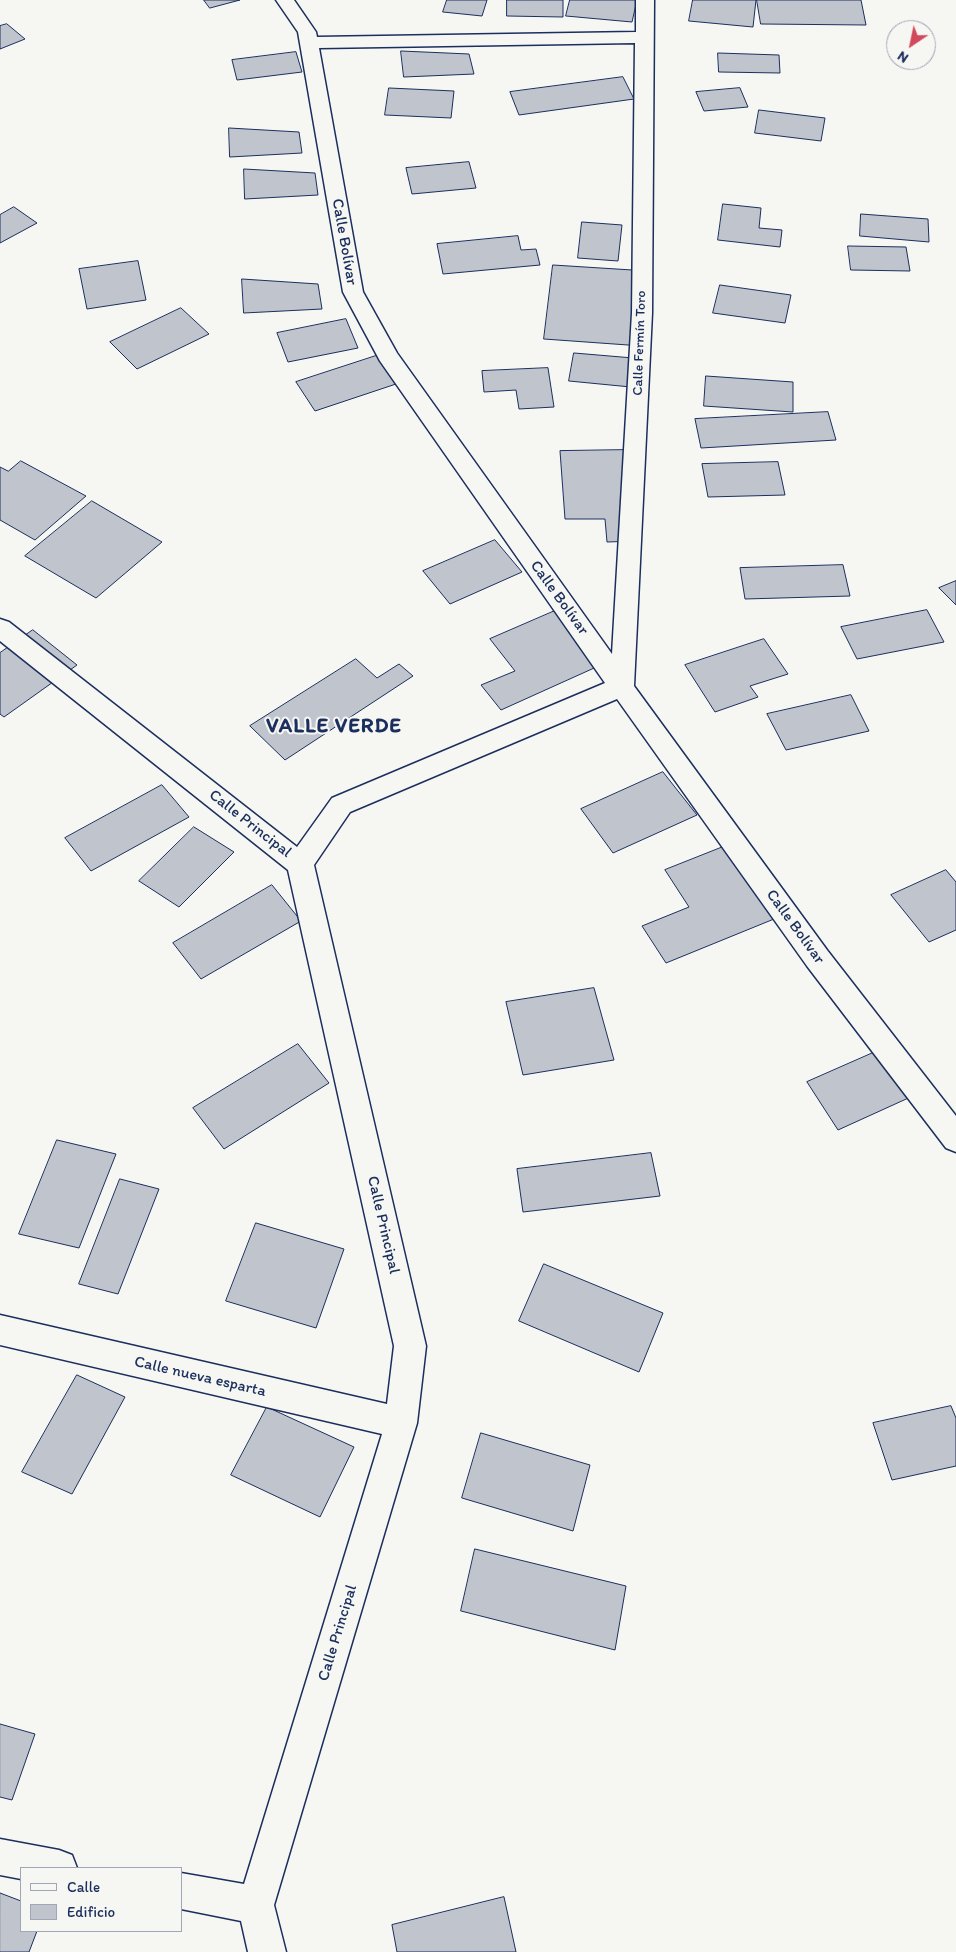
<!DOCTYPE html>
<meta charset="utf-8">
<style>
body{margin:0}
#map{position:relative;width:956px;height:1952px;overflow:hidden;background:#f6f6f2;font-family:Itim,sans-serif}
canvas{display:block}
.legend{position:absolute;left:20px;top:1867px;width:162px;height:65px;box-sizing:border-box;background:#f6f6f2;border:1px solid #9ea6b7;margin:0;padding:6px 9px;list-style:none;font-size:15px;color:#1b2f5e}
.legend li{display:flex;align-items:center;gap:10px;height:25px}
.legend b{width:25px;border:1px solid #9ea6b7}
.north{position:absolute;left:886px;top:20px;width:50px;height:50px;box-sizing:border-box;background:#f6f6f2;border:1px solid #9ea6b7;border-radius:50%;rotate:214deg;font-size:14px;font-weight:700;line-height:20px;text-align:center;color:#1b2f5e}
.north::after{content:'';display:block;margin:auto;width:18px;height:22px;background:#d1495b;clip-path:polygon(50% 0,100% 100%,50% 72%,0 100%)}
</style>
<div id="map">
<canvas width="956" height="1952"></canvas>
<ul class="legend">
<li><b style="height:6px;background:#f6f6f2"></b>Calle</li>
<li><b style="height:14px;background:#c0c4cd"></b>Edificio</li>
</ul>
<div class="north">N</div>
</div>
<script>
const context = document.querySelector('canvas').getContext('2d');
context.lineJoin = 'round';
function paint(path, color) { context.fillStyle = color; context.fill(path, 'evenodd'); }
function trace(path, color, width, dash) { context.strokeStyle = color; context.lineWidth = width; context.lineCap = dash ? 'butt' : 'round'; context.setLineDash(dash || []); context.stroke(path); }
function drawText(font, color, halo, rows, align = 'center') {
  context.font = font + ' Itim,sans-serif'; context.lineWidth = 4; context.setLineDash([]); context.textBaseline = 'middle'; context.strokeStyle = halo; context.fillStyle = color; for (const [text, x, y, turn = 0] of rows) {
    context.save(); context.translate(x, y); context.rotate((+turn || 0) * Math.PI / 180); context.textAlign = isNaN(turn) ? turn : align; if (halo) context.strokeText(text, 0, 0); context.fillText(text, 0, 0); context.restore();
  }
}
const building = new Path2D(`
 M204,0h36l-30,8z
 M447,0h40l-5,16 -39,-4z
 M507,0h56v17l-56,-1z
 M570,0h67l-5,22 -66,-6z
 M693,0h63l-3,27 -64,-6z
 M757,0h104l5,25 -105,-1z
 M7,24l18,15 -25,10v-23z
 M401,51l68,3 5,20 -70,3z
 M296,52l6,20 -65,8 -5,-20z
 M718,53l61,2 1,18 -61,-1z
 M623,77l11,22 -115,16 -9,-23z
 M389,88l65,3 -3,27 -66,-3z
 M740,88l8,19 -44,4 -8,-19z
 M759,110l66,8 -4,23 -66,-8z
 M229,128l70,4 3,21 -72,4z
 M469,162l7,26 -64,6 -6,-26z
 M244,169l71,4 3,22 -73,4z
 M723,204l38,4 -2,20 23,2 -2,17 -62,-7z
 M14,207l23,16 -37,20v-28z
 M861,214l67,5 1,23 -69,-6z
 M582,222l40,3 -4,36 -40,-3z
 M518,236l3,14 15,-1 4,16 -97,9 -6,-30z
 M848,246l58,1 4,24 -59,-1z
 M138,261l8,39 -59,9 -8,-40z
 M553,265l95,6 -6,75 -98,-7z
 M242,279l76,5 4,25 -78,4z
 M720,285l71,10 -6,28 -72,-10z
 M181,308l28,26 -72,35 -27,-27z
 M346,319l12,29 -70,14 -11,-29z
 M388,352l20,28 -93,31 -19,-29z
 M574,353l71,6 -4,29 -72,-7z
 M548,368l6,39 -35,2 -3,-19 -32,2 -2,-21z
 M706,376l87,6v30l-89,-6z
 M828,412l8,28 -135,8 -6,-29z
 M626,450l10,91 -29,1 -2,-23h-40l-5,-68z
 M21,461l65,35 -51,44 -35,-20v-53l8,4z
 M778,462l7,33 -77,2 -6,-33z
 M92,501l70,41 -66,56 -71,-42z
 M495,540l27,32 -72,32 -27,-33z
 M843,565l7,31 -105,3 -5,-31z
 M956,581v24l-17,-17z
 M557,610l46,54 -102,46 -20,-25 34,-14 -25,-32z
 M927,610l17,32 -87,17 -16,-32z
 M33,630l44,35 -73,52 -4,-3v-61z
 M764,639l24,35 -38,12 8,11 -43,15 -30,-47z
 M356,659l21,19 22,-14 14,12 -128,84 -35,-34z
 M851,695l18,36 -83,19 -19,-36z
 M663,772l34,43 -84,38 -32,-44z
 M162,785l27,32 -98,54 -26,-33z
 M194,827l40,25 -55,55 -40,-26z
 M723,847l51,72 -108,44 -24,-37 47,-19 -24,-37z
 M946,870l10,12v48l-27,12 -38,-47z
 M272,885l29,36 -100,58 -28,-36z
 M594,988l20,72 -91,15 -17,-73z
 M298,1044l31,39 -105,66 -31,-41z
 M882,1049l33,46 -77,35 -31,-48z
 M57,1140l59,14 -37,94 -60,-14z
 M651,1153l9,43 -137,16 -6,-43z
 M120,1179l39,10 -41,105 -39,-10z
 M256,1223l88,26 -28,79 -90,-27z
 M544,1264l119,49 -24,59 -120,-51z
 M77,1375l48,22 -53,97 -50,-22z
 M951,1406l5,12v48l-64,14 -19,-57z
 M267,1407l87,40 -34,70 -89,-42z
 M481,1433l109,32 -17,66 -111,-33z
 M475,1549l151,37 -11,64 -154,-39z
 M0,1724l35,10 -23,66 -12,-3z
 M0,1893l21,8v30h16l-8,21h-29z
 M504,1897l12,55h-119l-5,-27z`);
const minor = new Path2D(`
 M276,0h18l22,32 1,5 319,-5v-32h18l-2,313 -18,373 193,264 129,166v36l-10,-4 -139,-182 -190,-267 -267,113 -36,53 112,481 -9,77 -143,482 12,47h-38l-7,-31 -60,-12v-36l63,11 138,-450 -382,-89v-30l387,89 7,-58 -106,-476 -288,-229v-22l9,3 288,225 35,-49 273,-115 -225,-322 -37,-69 -45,-260zM635,43l-3,270 -20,341 -215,-301 -34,-61 -44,-244z
 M0,1839l59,11 13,5 5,13h-56v11l-21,-4z`);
const farStreetnames = [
 ["Calle Fermín Toro",640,343,-88]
];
const streetNames = [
 ["Calle Bolívar",344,242,80],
 ["Calle Bolívar",559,598,54],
 ["Calle Principal",250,824,38],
 ["Calle Bolívar",795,927,54],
 ["Calle Principal",383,1225,77],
 ["Calle nueva esparta",200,1377,13],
 ["Calle Principal",338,1633,-73]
];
const districtNames = [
 ["VALLE VERDE",334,727]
];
paint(building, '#c0c4cd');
trace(building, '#1b2f5e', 1);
trace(minor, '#1b2f5e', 3);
paint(minor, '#f6f6f2');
drawText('14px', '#1b2f5e', '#f6f6f2', farStreetnames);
drawText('16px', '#1b2f5e', '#f6f6f2', streetNames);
context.letterSpacing = '1px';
drawText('bold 21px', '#1b2f5e', '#f6f6f2', districtNames);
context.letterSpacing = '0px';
</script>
